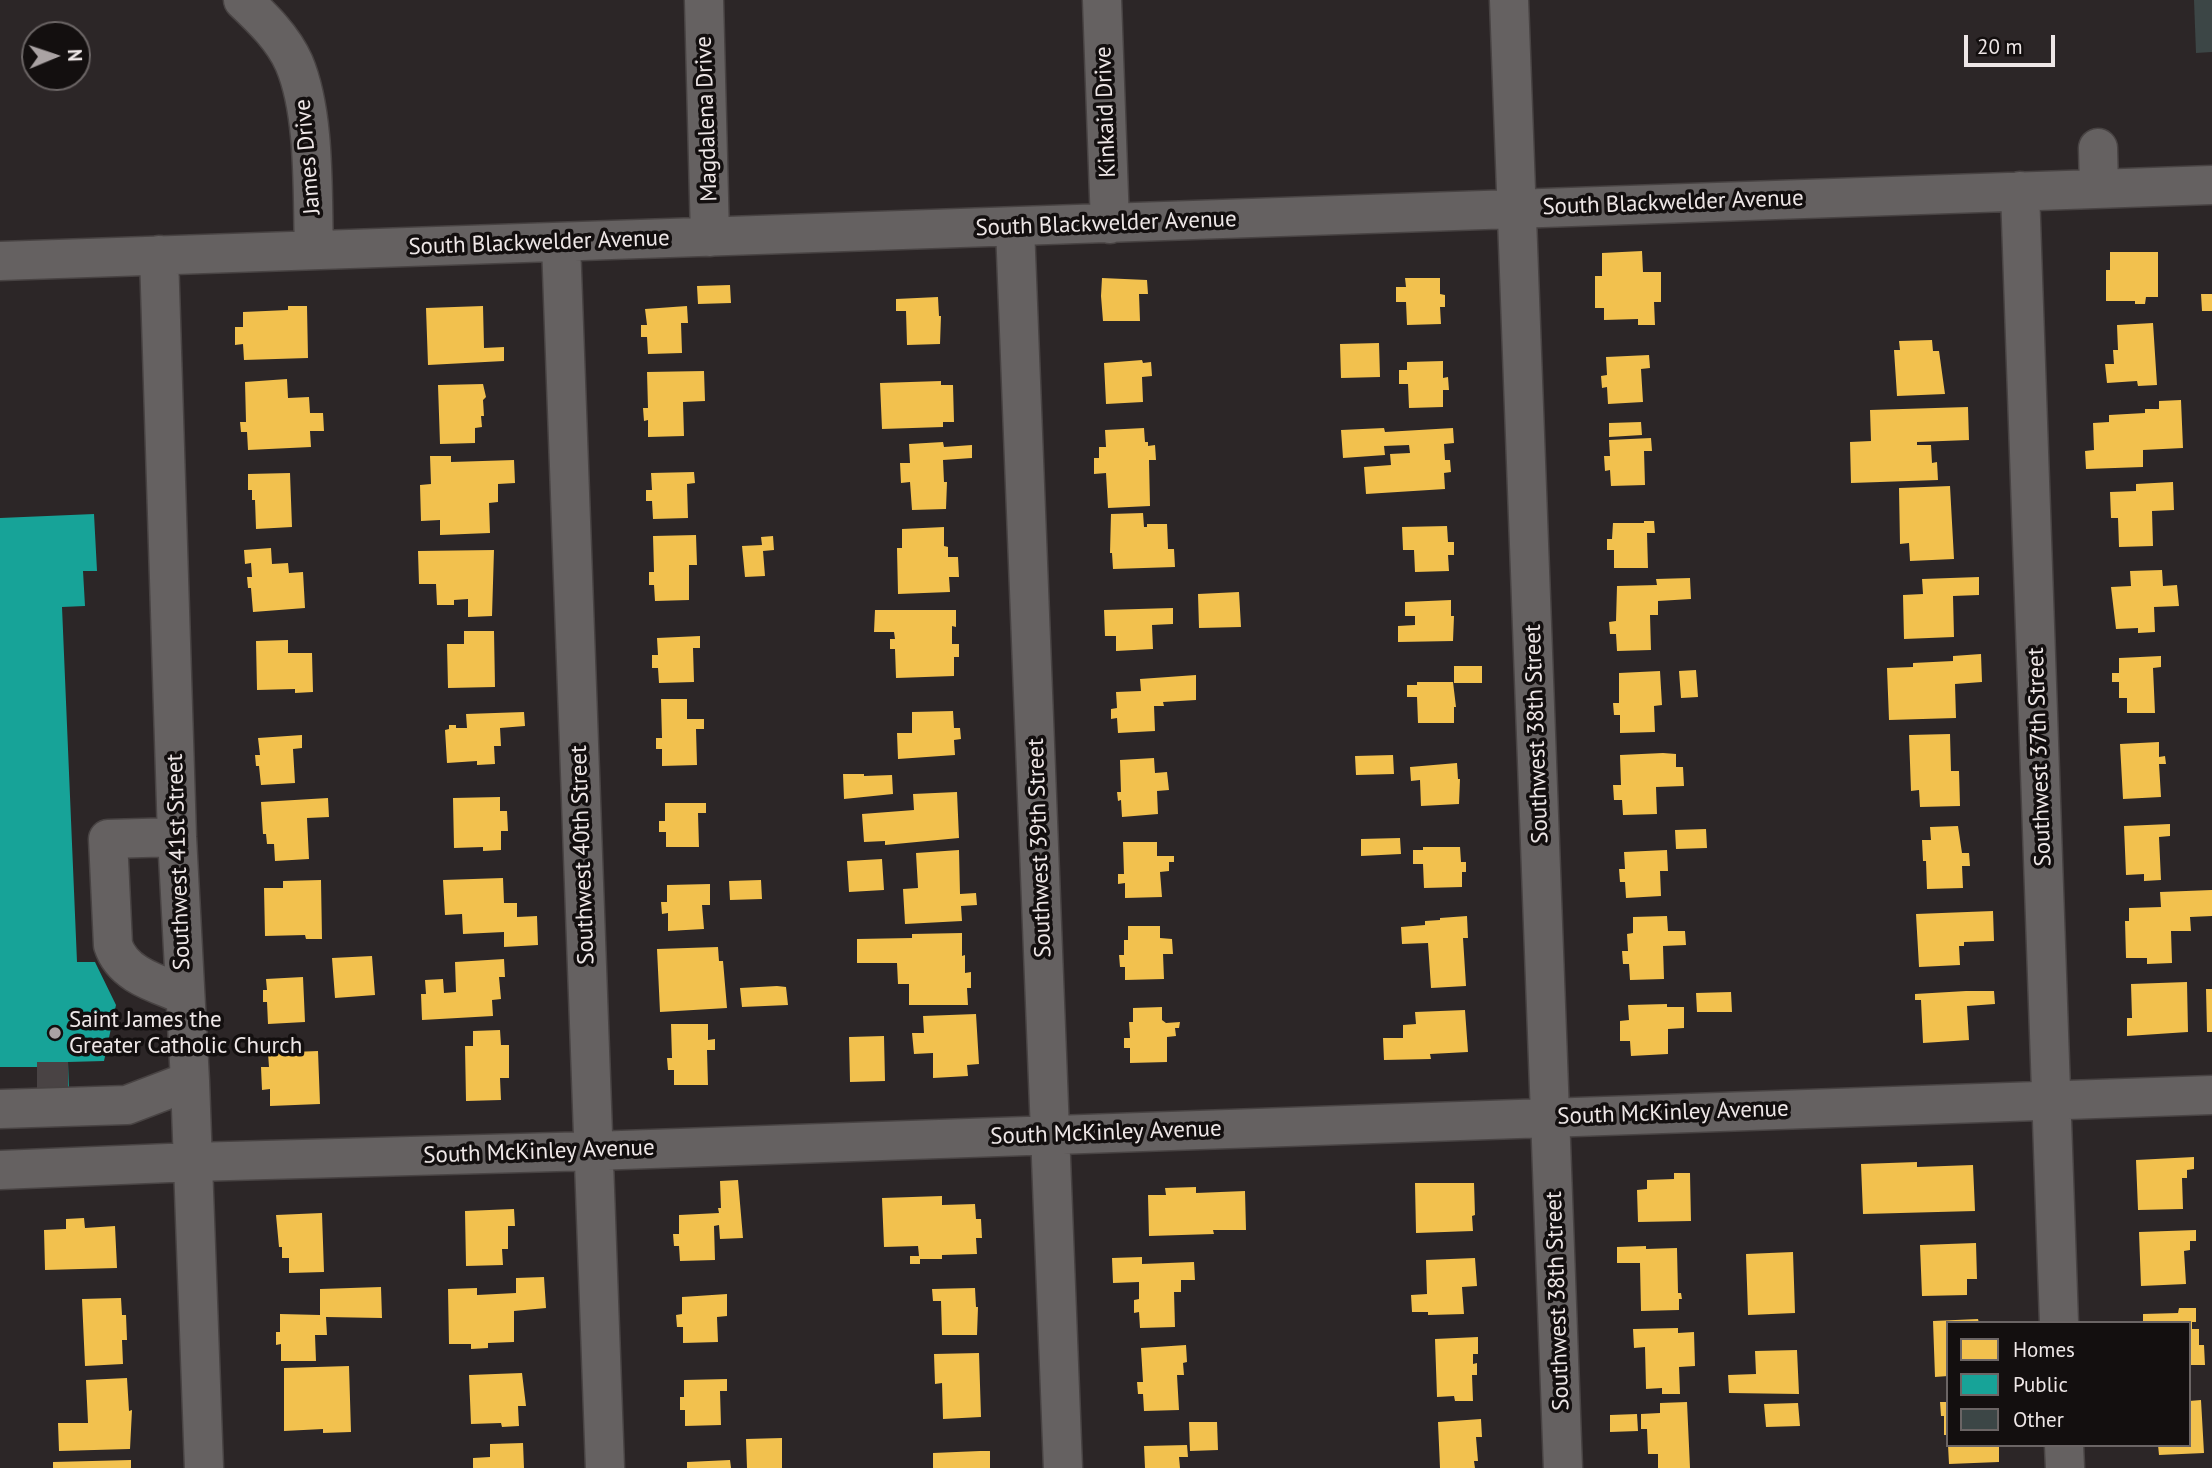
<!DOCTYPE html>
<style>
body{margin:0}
#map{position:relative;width:2212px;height:1468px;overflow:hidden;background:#2c2627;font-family:"PT Sans",sans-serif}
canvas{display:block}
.legend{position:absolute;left:1946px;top:1321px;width:245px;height:126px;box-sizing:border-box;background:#130f0f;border:2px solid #6b6565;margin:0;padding:9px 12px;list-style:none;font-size:21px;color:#eee7e7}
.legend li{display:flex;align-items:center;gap:14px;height:35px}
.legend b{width:35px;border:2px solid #6b6565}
.north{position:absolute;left:21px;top:21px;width:70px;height:70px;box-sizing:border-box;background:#130f0f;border:2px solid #6b6565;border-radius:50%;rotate:88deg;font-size:19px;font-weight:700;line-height:28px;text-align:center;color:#eee7e7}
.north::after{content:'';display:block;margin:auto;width:24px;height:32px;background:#aaa3a4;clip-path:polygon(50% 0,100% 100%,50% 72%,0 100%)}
.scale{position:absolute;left:1964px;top:35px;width:91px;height:32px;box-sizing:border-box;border:4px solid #eee7e7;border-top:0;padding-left:9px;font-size:21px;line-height:24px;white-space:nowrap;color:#eee7e7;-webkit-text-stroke:5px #130f0f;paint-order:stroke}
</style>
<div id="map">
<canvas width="2212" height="1468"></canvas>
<ul class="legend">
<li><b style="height:19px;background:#f2c14e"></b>Homes</li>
<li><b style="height:19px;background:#17a398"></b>Public</li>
<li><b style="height:19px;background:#3c4646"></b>Other</li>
</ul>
<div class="north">N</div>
<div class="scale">20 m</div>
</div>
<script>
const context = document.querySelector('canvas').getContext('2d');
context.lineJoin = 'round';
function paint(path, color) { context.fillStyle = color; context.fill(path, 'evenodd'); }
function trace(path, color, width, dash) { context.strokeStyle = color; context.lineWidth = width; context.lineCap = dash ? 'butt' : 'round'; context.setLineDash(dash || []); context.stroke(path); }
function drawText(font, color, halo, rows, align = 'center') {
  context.font = font + ' "PT Sans",sans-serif'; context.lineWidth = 7; context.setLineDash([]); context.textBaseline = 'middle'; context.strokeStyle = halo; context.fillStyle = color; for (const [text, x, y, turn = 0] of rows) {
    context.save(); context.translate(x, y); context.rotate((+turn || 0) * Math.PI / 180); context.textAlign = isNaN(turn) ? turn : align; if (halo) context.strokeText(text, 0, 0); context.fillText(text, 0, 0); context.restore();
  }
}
const homes = new Path2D(`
 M1642,251l1,21h18v30h-7l1,23h-17v-6l-34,1v-12h-9v-32h7v-23z
 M2110,252h48v45h-12l-1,7h-10v-3h-29v-31h4z
 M1102,278l45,2 1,14h-9l1,27h-37l-2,-25z
 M1405,278h35v16l5,1v12h-5l1,17 -34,1 -1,-23h-10v-15h10z
 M730,285l1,18 -33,1 -1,-18z
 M2201,294h11v17h-10z
 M938,297l1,19h2l-1,28 -33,1 -1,-34h-10v-12z
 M288,306h19l1,52 -64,2 -1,-16 -8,1v-18h8v-15l45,-2z
 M483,306l1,42 20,-1v14l-76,4 -2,-57z
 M687,306l1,17h-7l1,30 -34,1 -1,-17h-6v-12h6l-2,-16z
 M2153,323l4,62 -19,1 -1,-5 -30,2 -2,-19h9l-1,-14h5l-1,-25z
 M1932,340l1,11h6l6,43 -48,2 -3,-46h6l-1,-9z
 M1379,343l1,34 -39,1 -1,-34z
 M1649,355l1,13 -9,1 2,33 -35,2 -1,-17 -5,1 -1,-12 6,-1 -1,-18z
 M1142,360l1,3 8,-1 1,14 -10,1 1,25 -37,2 -2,-41z
 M1443,361v17l5,-1 1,13h-6v17l-34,1 -1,-24h-9v-14h8v-8z
 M704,371l1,30 -22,1 1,34 -36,1v-17l-4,1 -1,-13h5l-1,-36z
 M287,379l1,19 21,-1 1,16h13l1,18h-14l1,16 -63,3 -1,-18h-6l-1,-10h6l-1,-40z
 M941,381v4h12l1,37h-11v5l-61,2 -2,-46z
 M483,384l3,13 -3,3 1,16h-3l1,11 -7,1v15l-35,1 -2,-59z
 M2181,400l2,48 -40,2v17l-57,2 -1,-18 9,-1 -1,-27 16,-1v-7l36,-2v-4h14v-8z
 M1968,407l1,33 -52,2v3h14l1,18 5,-1 1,18 -87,3 -1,-41 21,-1 -1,-31z
 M1641,422l1,13 -33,2v-14z
 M1144,428l1,14h3v4l7,-1 1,15h-7l1,46 -42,2 -2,-35 -12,1v-16h5v-11h7l-1,-17z
 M1384,428l1,4 68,-4 1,15 -10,1 1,16h5l1,12 -7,1 1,16 -79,5 -2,-27 27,-2 -1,-11 20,-1 -1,-8 -25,1 1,9 -42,3 -2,-28z
 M1651,438l1,13h-8l1,34 -34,1 -1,-16 -5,1 -1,-15h6l-1,-16z
 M943,442l1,5 28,-2v13l-29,2 1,22h3l-1,27 -34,1 -2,-28 -9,1 -1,-20h10l-1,-19z
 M430,456h21v6l63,-2 1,23 -17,1v18l-9,1 1,30 -50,2v-15l-19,1 -1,-36 11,-1z
 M694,472l1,11 -8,1 1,34 -35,1 -1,-18h-6v-11h6l-1,-17z
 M290,473l2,54 -36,2 -1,-29h-3v-10h-4v-16z
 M2173,482l1,28 -22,1 1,35 -34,1 -1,-29h-7l-1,-26 26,-1v-7z
 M1950,486l4,73 -44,2 -1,-18 -9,1 -1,-56z
 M1143,513l1,14h3v-3h20l1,25h6l1,18 -62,2 -1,-16h-2l1,-39z
 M1644,521h10l1,12h-8l1,35h-34v-18h-7v-11h5l1,-16h31z
 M1447,526l1,16h6v13h-6l1,16 -34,1 -1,-22h-11l-1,-23z
 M944,527v19l4,1v10h10l1,20h-10l1,15 -52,2 -1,-46h5v-19z
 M696,535l1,30h-8v35l-34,1 -1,-16h-5v-13h5l-1,-36z
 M773,536l1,14 -11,1 2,25 -20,1 -3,-31 20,-1 -1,-8z
 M271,548l1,16 16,-1 1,10 14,-1 2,36 -52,4 -2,-24h-3l-1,-11h5l-1,-14 -6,1 -1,-14z
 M494,550l-2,66 -24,1v-18l-14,1v5h-17l-1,-21h-17l-1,-33z
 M2162,570l1,16 14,-1 2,21 -25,1 1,25 -17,1v-5l-22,1 -5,-42 20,-1 -1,-15z
 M1979,577v18l-26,1 1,41 -50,2 -1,-44 20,-1 -1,-15z
 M1690,578l1,21 -33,2v14h-8l1,35 -34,1 -1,-17h-6l-1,-12 7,-1 1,-35 40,-1 -1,-6z
 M1239,592l2,35 -42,1 -1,-34z
 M1451,600v16h3l-1,25 -55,1v-16l17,-1v-9h-10v-14z
 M1173,608v16l-21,1 1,24 -37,2v-15h-11l-1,-26z
 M875,610h81v17l-4,-1v18h7v13h-5v19l-58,2 -1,-29h-5v-10h5l-1,-7h-20z
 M464,631h30l1,56 -47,1 -1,-44h17z
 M700,636v12h-7l1,34 -35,1 -1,-15h-6v-13h6l-1,-17z
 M288,640v13h24l1,39 -18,1v-4l-38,1 -1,-49z
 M1981,654l1,28 -27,2 1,34 -67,2 -2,-52 26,-1v-4l40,-2v-5z
 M2161,656v11l-8,1 2,45h-28v-15h-8v-16h-7v-9h7v-15z
 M1454,666h28v17h-28z
 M1696,670l2,27 -17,1 -2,-27z
 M1660,671l2,34 -8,1 1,26 -35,1v-18h-6l-1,-12h6v-30z
 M1196,675v25l-33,2 1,4h-10l1,25 -37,2 -1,-15 -6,1v-10l6,-1 -1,-16 25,-1 -1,-12z
 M1417,682h36l3,25h-2v16h-36l-1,-26h-10v-12h10z
 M661,699h26v20h17v10h-8l1,36 -35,1v-17h-6v-11h6z
 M953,711l1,17h6l1,11 -7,1 1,15 -57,4 -1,-26h15v-21z
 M524,712l1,14 -25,2 1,18h-7l1,18 -18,1v-4l-30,2 -2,-33 4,-1v-4h7v3h11l-1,-14z
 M1950,734l1,37h8l1,35 -40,1 -1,-17 -8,1 -2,-56z
 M302,735v13l-9,1 2,34 -34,2 -2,-19h-3l-1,-11h5l-2,-17z
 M2159,742v15l6,-1 1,8h-7l2,33 -38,2 -3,-55z
 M1663,753l13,1v13h7l1,19 -28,1 1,27 -34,1 -1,-15h-8l-1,-15h8l-1,-30z
 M1393,755l1,19 -38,1 -1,-19z
 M1154,758l1,15 12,-1 2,18 -12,1 1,23 -36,3 -1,-17 -3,1 -1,-9h4l-1,-32z
 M1457,763l1,16h2l-1,25 -38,2 -1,-26 -9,1 -1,-14z
 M843,774h21v2l28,-1 1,19 -49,5z
 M957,792l2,46 -74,7v-4l-21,1 -2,-28 52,-4 -1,-16z
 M500,797v14h7l1,20h-7v19l-18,1v-4l-29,1 -1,-50z
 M328,798l1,19 -22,1 2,41 -34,2 -1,-17h-7l-1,-10h-3l-2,-32z
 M665,803h41v10h-8l1,34h-33v-15h-7v-11h6z
 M2170,824v12l-11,1 2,43 -17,1v-7l-18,1 -2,-49z
 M1958,826l4,27h7l1,13h-8l1,22 -36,1 -1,-28h-3l-1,-21h9l-1,-13z
 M1706,829l1,19 -31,1 -1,-19z
 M1400,838l1,16 -40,2v-17z
 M1123,842h34v14h17v6h-5v9l-9,1 2,25 -37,1v-15l-7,1v-10h6z
 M1423,847h37l1,15h5v10h-4v15l-38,1 -1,-24h-10v-14h10z
 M959,850l1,44 16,-1 1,12 -16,1 1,15 -57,3 -2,-35 15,-1 -2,-35z
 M1667,850l1,21h-8l1,25 -35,2 -1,-16h-5l-1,-13h6l-1,-17z
 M882,859l2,31 -35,2 -2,-31z
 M503,878l1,25h13v14l20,-1 1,29 -34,2v-15l-41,2 -1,-20 -17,1 -2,-35z
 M321,880l1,59h-16l-1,-4 -40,1 -1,-48h19v-7z
 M761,880l1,19 -32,1 -1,-19z
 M710,884v21h-8l2,24 -36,2v-18l-6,1 -1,-12h6v-17z
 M2212,890v26l-22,1 1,14h-20l1,32 -25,1v-6h-21l-1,-37h4v-13l32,-1 -1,-15z
 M1993,911l1,30 -30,1v4h-5l1,19 -41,2 -3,-53z
 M1467,916l1,22h-5l3,48 -35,2 -3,-45 -26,1 -1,-17 24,-2v-4l15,-1v-2z
 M1667,916l1,15h17l1,14 -23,1 1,33 -34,1 -1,-16h-6l-1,-13h6l-1,-17 6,-1v-16z
 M1128,926h32v12l12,1 1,15h-10l1,25 -39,1v-13h-5l-1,-12h5v-15h4z
 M962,933v23l3,-1v18l6,-1v16h-4l1,17h-59v-21h-11l-1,-21h-40v-24l55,-1v-4z
 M718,947l1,14h4l4,47 -67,4 -3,-63z
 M372,956l3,39 -40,3 -3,-40z
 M504,959l1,18h-6l2,22 -9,1 1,16 -71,4 -1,-26h5l-1,-14 18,-1 1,14 12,-1 -1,-30z
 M303,977l2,45 -37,2 -1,-22h-4v-12h4l-1,-11z
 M2187,982l1,50 -61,4v-18h5l-1,-34z
 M777,986l9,1 2,18 -46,2 -2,-19z
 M2206,989h6v43h-5z
 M1966,991h28l1,13 -28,2 2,34 -46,3 -2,-43h-6v-6z
 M1731,992l1,20h-35l-1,-19z
 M1667,1004v3h17v21l-16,1v25l-37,2 -1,-15h-10v-20l9,-1 -1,-15z
 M1162,1007v13l4,3 14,-1 -1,6h-4l1,8 -9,1v25l-37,1v-15h-6v-10h6l-1,-16h4v-14z
 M1465,1010l3,42 -38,2 1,5 -47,1 -1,-22h20v-13l13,-1 -1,-12z
 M976,1014l3,50 -12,1 1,11 -35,2v-25l-19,1 -2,-21h12l-1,-17z
 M671,1024h37v16l7,-1v11h-8l1,35h-34v-15h-6l-1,-12h5z
 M500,1030l1,15h8v33h-9l1,22 -35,1 -1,-55h8v-15z
 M884,1036l1,45 -35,1 -1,-45z
 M318,1051l2,53 -50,2v-17l-8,1 -1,-23h8l-1,-14z
 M2194,1157v12l-7,1v8h-5l1,31 -45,1 -2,-50z
 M1917,1162v5l56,-2 2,46 -112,3 -2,-50z
 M1674,1173h16l1,48 -53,1 -1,-32 10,-1v-9l27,-1z
 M738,1180l5,58 -23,1 -1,-14 -5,1 1,34 -35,1 -1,-15h-5l-1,-12h6v-19l40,-2 -1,-5h3l-1,-27z
 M1415,1183h59l1,32 -3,1 1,15 -57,2z
 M1196,1187v6l49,-2 1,39h-33l1,4 -65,2 -1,-41h18l-1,-7z
 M942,1196v9l33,-1 1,15h5l1,19h-6l1,16 -35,1v4h-22v5h-10v-8h9l-1,-10 -34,1 -2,-49z
 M514,1209l1,17h-7v23h-6l1,16 -37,1 -1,-55z
 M322,1213l2,59 -35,1v-15h-7v-11h-3l-3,-32z
 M84,1218l1,10 30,-2 2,42 -72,2 -1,-40 22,-1v-10z
 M2196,1230v11h-6v9l-6,1 2,33 -45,2 -2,-54z
 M1976,1243l1,36h-10v16l-45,1 -2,-51z
 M1646,1246v3l31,-1 1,45h3l1,6h-3v11l-38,1 -1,-48h-23v-16z
 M1793,1252l2,61 -47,2 -2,-61z
 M1142,1257v7l52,-2 1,18h-14v12h-7l1,35 -35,1 -1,-16 -5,1v-13l5,-1v-17l-26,1 -1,-25z
 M1475,1258l2,28 -15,1 2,27 -36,1v-3h-16l-1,-17 16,-1 -1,-34z
 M544,1277l2,31 -32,3v31l-26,1v5l-17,1v-5h-22l-1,-55 29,-1v7l39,-2v-15z
 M381,1287l1,31 -56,-1 1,18h-12l1,26h-35v-17l-5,1v-13h4v-18l40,1v-26z
 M975,1288l1,19h2l-1,28h-35l-1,-34h-8l-1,-12z
 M727,1294v22l-10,1 1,25 -35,1v-16h-6l-1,-12 6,-1v-17z
 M121,1298l1,17h4l1,25h-5l1,24 -38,2 -3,-67z
 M2179,1308h17v14h-4v7h7v16h5l1,20h-16v-42h-46v-9l35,-1z
 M1978,1319l1,4h-31v53l-13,1 -2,-56z
 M1678,1328v5l16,-1 1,34 -16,1 1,27h-18v-6l-16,1 -1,-42 -11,1 -1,-19z
 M1478,1337v17h-5v10l4,-1v12h-5l1,26h-18l-1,-5 -17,1 -2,-58z
 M1186,1345l1,17 -4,1 1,12h-7l2,35 -35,1 -1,-17h-5l-1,-12h6l-2,-34z
 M1797,1350l2,44 -70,-1 -1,-18 28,-1 -1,-23z
 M979,1353l2,64 -38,2 -1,-36 -7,1 -1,-30z
 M349,1366l2,66 -28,1v-4l-39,2v-63z
 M522,1373l4,33h-8l1,20 -17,1 -1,-4 -30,1 -2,-49z
 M127,1378l2,33 3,-1 -2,39 -71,2 -1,-28h30l-2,-43z
 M727,1379v12h-7l1,34 -36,1v-16h-5v-13h4v-17z
 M2201,1400l3,53 -45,2 -1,-10h31v-44z
 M1687,1402l3,66h-32v-14h-10l-1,-25h-6v-15l19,-1v-10z
 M1940,1402h8v33h-4v-19h-3z
 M1798,1403l2,23 -34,1 -2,-23z
 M1637,1414l1,17 -28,1v-17z
 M1481,1419l1,18h-6l2,24h-4l1,7h-35l-2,-46z
 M1189,1422h28l1,28 -28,1z
 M782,1438v30h-35l-1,-29z
 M523,1443l1,25h-51v-10l17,-1v-13z
 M1187,1445l1,12h-9l1,11h-35l-1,-22z
 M1948,1445h51v17l-50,2z
 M980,1451h10v17h-57v-15z
 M131,1460v8h-78v-6z
 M730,1460l1,8h-44v-6z`);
const public = new Path2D(`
 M94,514l3,57h-14l2,35 -23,1 15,355h18l21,43 -12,56 -36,1 1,30 -32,1v-26h-37v-549z`);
const building = new Path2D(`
 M2194,0h18v52l-16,1z`);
const minorTunnel = new Path2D(`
 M37,1081h31`);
const minor = new Path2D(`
 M243,0c19,18 40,38 51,63 22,52 18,131 20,187
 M704,0l6,237
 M1102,0l8,224
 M1509,0l54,1468
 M2098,148l1,40
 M2020,191l39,1132
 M1015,227l48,1241
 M561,243l44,1225
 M159,255l18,582 13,244 14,387
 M0,261l2212,-76
 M177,837l-69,2 5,106c10,31 46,39 72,50
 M0,1109l127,-4 63,-24
 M0,1170l193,-8 400,-11 1619,-56
 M2064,1445l1,23`);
const markers = [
 [55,1033,7,"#aaa3a4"]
];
const streetNames = [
 ["Kinkaid Drive",1106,112,-92],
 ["Magdalena Drive",707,119,-92],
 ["James Drive",308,157,-95],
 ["South Blackwelder Avenue",1673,203,-2],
 ["South Blackwelder Avenue",1106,224,-2],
 ["South Blackwelder Avenue",539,243,-2],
 ["Southwest 38th Street",1537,734,-92],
 ["Southwest 37th Street",2040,757,-92],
 ["Southwest 39th Street",1040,848,-92],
 ["Southwest 40th Street",583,855,-92],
 ["Southwest 41st Street",179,862,-92],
 ["South McKinley Avenue",1673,1113,-2],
 ["South McKinley Avenue",1106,1133,-2],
 ["South McKinley Avenue",539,1152,-2],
 ["Southwest 38th Street",1558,1301,-92]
];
const poiNames = [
 ["Saint James the",69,1020],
 ["Greater Catholic Church",69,1046]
];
paint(homes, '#f2c14e');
paint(public, '#17a398');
paint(building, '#3c4646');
trace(minorTunnel, '#494344', 38, [38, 19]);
trace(minor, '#484343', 41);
trace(minor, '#656161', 38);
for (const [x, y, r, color] of markers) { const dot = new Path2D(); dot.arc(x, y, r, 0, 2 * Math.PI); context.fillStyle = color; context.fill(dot); trace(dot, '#130f0f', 2.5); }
drawText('23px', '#eee7e7', '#130f0f', streetNames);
drawText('23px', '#eee7e7', '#130f0f', poiNames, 'left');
</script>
